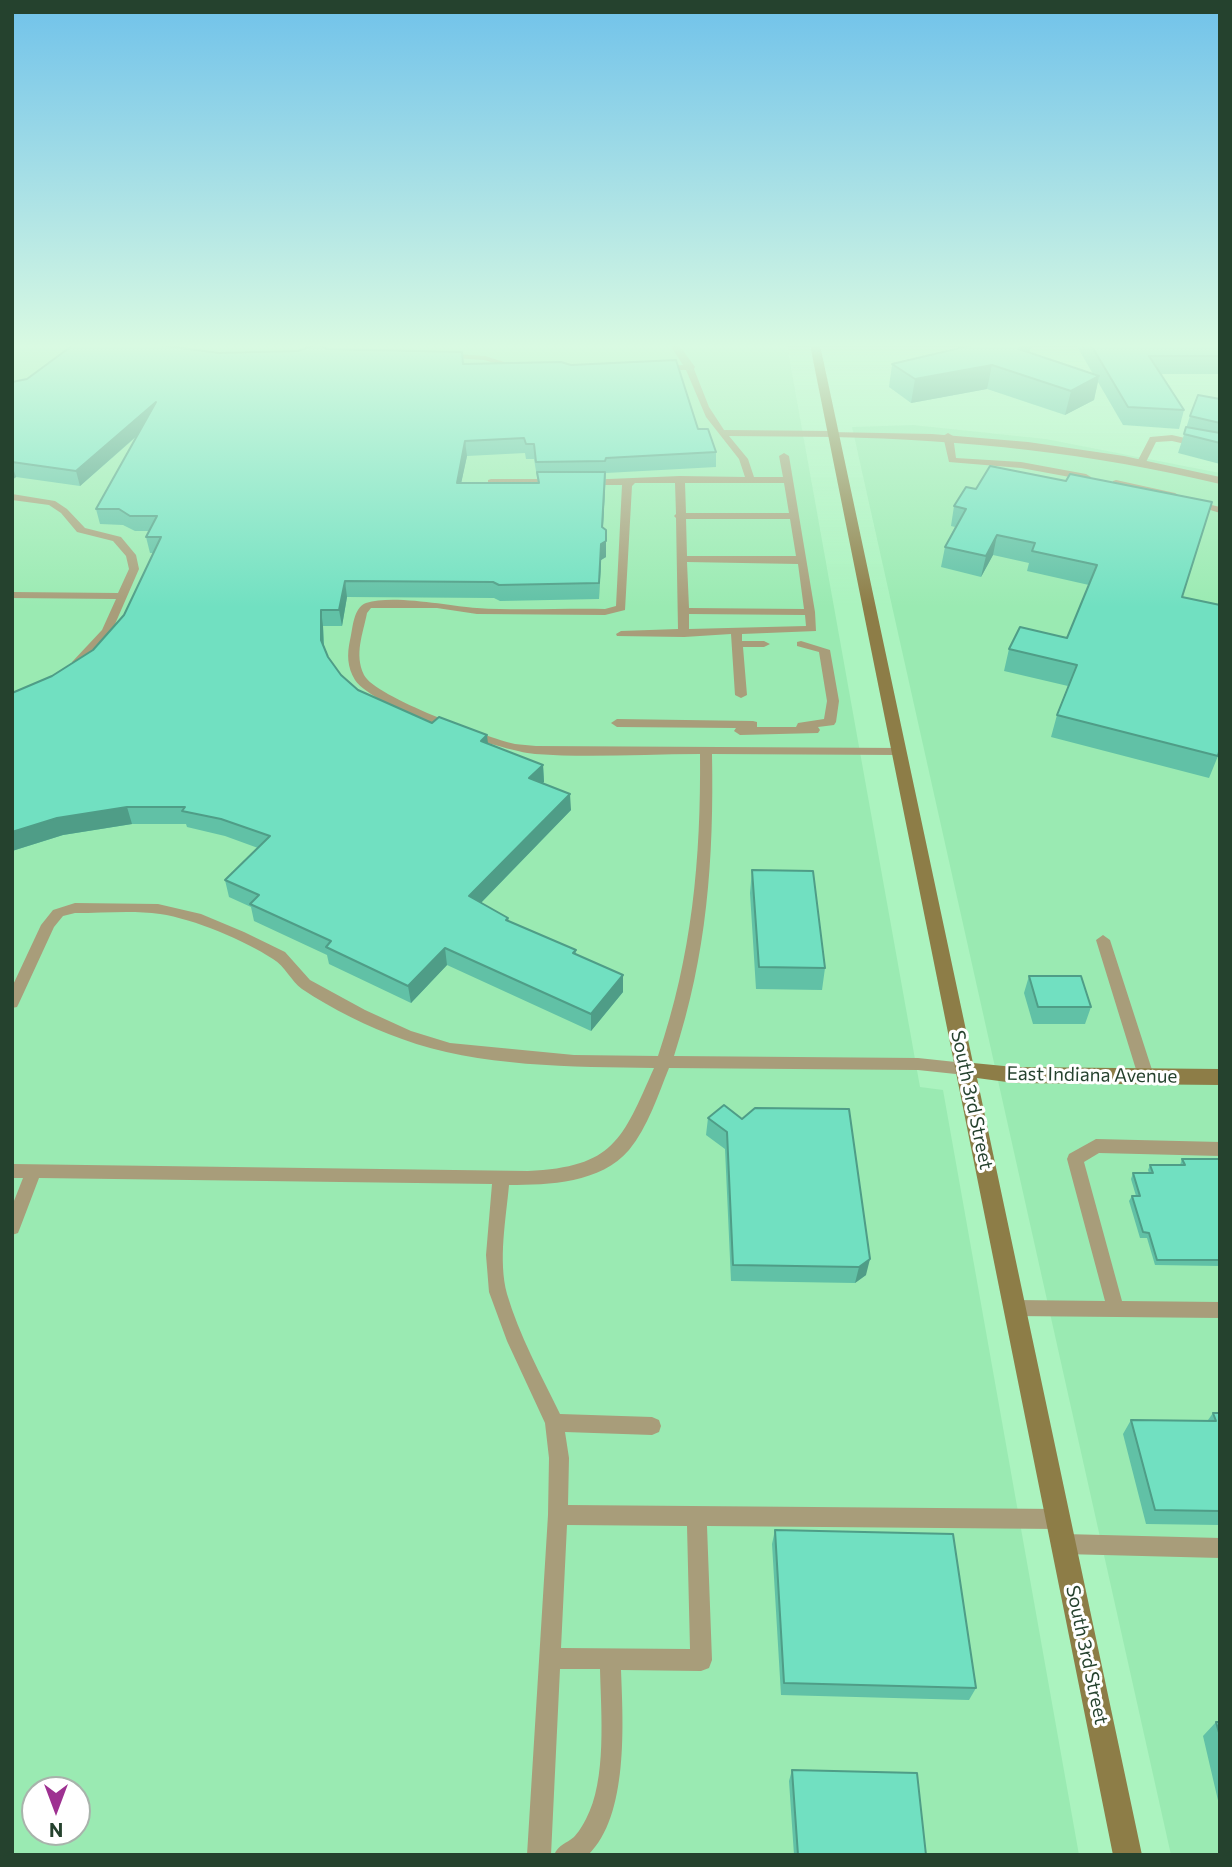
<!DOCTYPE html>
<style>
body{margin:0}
#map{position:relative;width:1232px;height:1867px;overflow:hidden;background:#abf3bf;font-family:Commissioner,sans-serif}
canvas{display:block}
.frame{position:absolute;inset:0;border:14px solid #25422e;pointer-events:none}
.north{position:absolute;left:21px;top:1776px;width:70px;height:70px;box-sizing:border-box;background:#fff;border:2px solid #a8b3ab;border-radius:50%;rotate:180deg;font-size:19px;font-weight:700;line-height:28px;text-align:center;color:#25422e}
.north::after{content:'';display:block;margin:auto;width:24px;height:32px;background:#9e3191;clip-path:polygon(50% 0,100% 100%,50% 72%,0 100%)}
</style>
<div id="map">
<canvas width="1232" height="1867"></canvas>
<div class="frame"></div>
<div class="north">N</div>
</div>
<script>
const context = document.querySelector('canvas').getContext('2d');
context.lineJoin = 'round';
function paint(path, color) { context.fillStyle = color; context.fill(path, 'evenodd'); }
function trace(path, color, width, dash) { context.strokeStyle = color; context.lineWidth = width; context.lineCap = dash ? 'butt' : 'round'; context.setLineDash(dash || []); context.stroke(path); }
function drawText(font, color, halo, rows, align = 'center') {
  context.font = font + ' Commissioner,sans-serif'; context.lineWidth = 6; context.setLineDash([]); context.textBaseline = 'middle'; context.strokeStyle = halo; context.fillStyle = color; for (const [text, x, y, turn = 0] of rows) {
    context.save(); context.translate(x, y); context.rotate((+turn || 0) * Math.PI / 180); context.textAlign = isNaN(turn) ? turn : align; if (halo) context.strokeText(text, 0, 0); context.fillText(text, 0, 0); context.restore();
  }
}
const built = new Path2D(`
 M12,345h775l133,742 23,3 136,765h-1067zM35,1790h42v42h-42z
 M913,425l133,14 174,34v1382h-49l-319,-1428z`);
const lane = new Path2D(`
 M670,345h9l16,22 -1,2 15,38 15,23 110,1 4,3 -4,3 -105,-1 19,23 6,18h29l-4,-21 5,-3 5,3 26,156 1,19 -74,3v7h22l6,3 -6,3h-21l4,48 -6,3 -6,-3 -4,-61 -47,3 -67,-1 -1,-2 5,-3 57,-2 -2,-111 -2,-2 2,-2 -1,-31h-40l-3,3 -7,124 -20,5 -128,-1 -40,-6h-66l-4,5c-4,21 -13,41 -3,62 11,22 124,63 151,69 6,1 14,1 21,2l367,2 2,3 -2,3 -4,1 -187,-1c2,105 -5,201 -38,302l244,2 47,5 5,2 3,4 -3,4 -5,2 -47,-5 -249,-2c-11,27 -21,59 -40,82 -28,33 -80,35 -120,35 -3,34 -11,75 -2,109 12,41 34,81 53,120l92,3 7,3 2,6 -2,6 -7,3 -87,-3 4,26 -1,47 491,4 7,3 3,7 -3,7 -7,3 -352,-3 5,134 -3,8 -8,3 -80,-1c2,52 8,146 -33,185h-34c5,-11 12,-11 20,-18 4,-4 9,-12 12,-18 21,-39 15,-106 14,-150h-40l-9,186h-24l21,-340 1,-57 -4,-35 -38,-82 -18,-49 -3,-37 6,-71 -453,-6 -19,50 -2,5 -6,2v-29l11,-28h-11v-14l516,7c86,-4 94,-31 126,-103 -80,-1 -177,-1 -252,-29 -34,-12 -70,-30 -100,-50 -11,-8 -17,-23 -29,-30 -29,-19 -79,-40 -113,-45 -27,-4 -57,-1 -85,-1l-12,3 -9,11 -35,76 -2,4 -5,1v-21l29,-62 12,-15 22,-7 83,1 43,10 43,18 41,20 25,28 55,30 46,21 39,12 124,12 84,1c34,-100 43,-197 42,-302 -55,0 -111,4 -165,0 -34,-3 -161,-46 -180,-74 -8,-13 -8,-26 -5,-40 3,-12 3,-32 16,-37 27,-9 83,3 111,5 42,3 86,0 128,1l11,-3 6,-121h-34l-3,-1v-4l95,-4 65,1 -6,-18 -33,-42 -20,-47h-25l-4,-2 4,-2 22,-1zM685,483h99l5,30h-103zM686,519h104l6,37h-109zM687,562l111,2 6,45 -115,-1zM689,614l116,1 1,11 -117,3zM567,1525l120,1 3,123 -129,-1z
 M443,353l42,3 38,12 -4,2 -35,-10 -44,-3v-4z
 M948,433l5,3 3,22 65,4 65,12 5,3 -5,3 -65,-12 -72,-6 -6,-26z
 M1172,435l48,11v6l-48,-11 -16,1 -11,22h-6l-2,-2 13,-25z
 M491,479h66l5,3 -5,3 -69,-1v-4z
 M1116,480l59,13 5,3 -5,3 -62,-14v-4z
 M12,494l43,7 12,8 18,19 36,9 15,18 3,14 -27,62 -30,33 -4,1 -6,-3 30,-32 14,-31 -104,-1v-6l106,1 11,-24 -3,-13 -13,-15 -36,-9 -16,-19 -12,-8 -37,-5z
 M1191,500l29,7v6l-29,-9z
 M801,641l29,9 9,51 -3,21 -2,3 -16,2 2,3 -2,3 -78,2 -6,-4 2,-3 -119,-1 -6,-4 6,-4 136,2 4,1v5h39l2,-4 26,-4 3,-18 -8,-49 -22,-6v-4z
 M1103,935l7,5 44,136 -3,4 -5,2 -5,-2 -3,-4 -42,-136z
 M1096,1139l124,3v14l-121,-3 -15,9 38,139 98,1v16l-205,-2 -6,-2 -3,-6 3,-6 6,-2 90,1 -38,-142 2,-5z
 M1064,1534l156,4v20l-156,-4 -7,-3 -3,-7 3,-7z`);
const street = new Path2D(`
 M830,432l102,2 96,8 96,14 96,21v7c-128,-31 -255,-44 -386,-47l-4,-1z`);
const secondary = new Path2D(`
 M810,345h10l153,718 41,4 206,2v16l-206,-2 -37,-5 165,777h-29z`);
const wall = new Path2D(`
 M1076,345h144v29h-59l23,36 -5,19 -56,-4 -25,-43 -4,18 -29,15 -78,-26 -76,14 -22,-16 3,-23 79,-18 58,6 64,22z
 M327,349l136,15 235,65 18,23v15l-110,6 -3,55 3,18v11l-5,3 -2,39 -99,2 -6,-3 -147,-1 -5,29h-19l1,20 4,11 13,18 17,15 74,33 111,42 1,17 -2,1 29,27 -90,93 27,15 1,3 67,29v4l47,38 -32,39 -144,-66 -36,38 -82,-39 -2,-9 -73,-34 -3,-14 -22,-10 -4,-17 33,-32 -33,-12 -38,-9 -1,-3h-54l-69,11 -51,16v-158l40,-17 41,-26 31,-35 30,-62h-4l-4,-16 3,-6h-14l-12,-6 -23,-1 -4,-15 40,-72 -56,49 -64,-9 -4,3v-98l207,-29 79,-2zM525,453l1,6h8l4,24h-77l6,-27z
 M1220,399v65l-42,-11 12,-37z
 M966,487l216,110 36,159 -9,22 -158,-41 6,-22 11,-29 -64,-15 5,-22 58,-11 22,-53 -62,-14 2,-8 -36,-8 -12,22 -40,-10 4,-20 10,-20 -4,-1 3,-20z
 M752,870l73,98 -3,22 -66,-1 -6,-96z
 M1029,976l62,31 -6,17h-52l-9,-31z
 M708,1118l34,1 124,156 -11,8 -124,-2 -6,-132 -19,-14z
 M1182,1159h38v107l-65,-1 -8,-27h-7l-11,-37 3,-5h4l-5,-17 2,-6h16l-1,-3 2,-5h30z
 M1213,1413h7v112l-74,-1 -23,-90 8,-14h77z
 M775,1530l201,158 -7,12 -188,-5 -9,-151z
 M1216,1722h4v87l-17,-73z
 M792,1770l134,85h-132l-5,-74z`);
const shadedWall = new Path2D(`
 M1022,345h12l-19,27 4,-23z
 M992,365l-5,24 -76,14 4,-24z
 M1099,376l-5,24 -29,15 6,-24z
 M156,402l3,14 -79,70 -4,-15z
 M465,441l2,15 -9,42 -1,-15z
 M12,465l4,12 -4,3z
 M605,472v16l-3,55v-16z
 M606,530v27l-5,3 -2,39 2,-55z
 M997,535l-4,20 -12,22 5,-21z
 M345,581l2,16 -5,29 -3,-16z
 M321,610l2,16 1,30 -3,-16z
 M487,735l2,17 -8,-11z
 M543,765l1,17 -14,13 -1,-17z
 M570,794l1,16 -100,103 -2,-17z
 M127,807l5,17 -69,11 -51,16v-19l45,-14z
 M445,948l2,17 -36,38 -3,-17z
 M623,975v17l-32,39v-17z
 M870,1259l-4,16 -11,8 4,-16z`);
const building = new Path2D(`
 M73,345h86l60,8 79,-2 16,-6h5l8,4 135,3 1,12 98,-2 10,3 105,-5 22,69h10l8,23 -110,6 -1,3 -69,1 -2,-18h-8l-2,-6 -59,3 -8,42h82l-2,-11h68l-3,55 4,3v11l-5,3 -2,39 -100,2 -6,-3 -148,-1 -6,29h-18v30l7,17 13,18 17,15 74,33 7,-6 48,18 -6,6 62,24 -14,13 41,16 -101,102 39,22 -2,2 70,30 -3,3 50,22 -32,39 -146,-66 -37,38 -82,-39 5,-6 -81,-37 9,-9 -34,-15 45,-44 -49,-17 -39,-8 3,-4h-58l-70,11 -45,14v-139l40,-17 41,-26 31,-35 37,-78h-15l11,-21h-27l-11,-7h-23l60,-107 -80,69 -64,-9v-80l15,-3z
 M972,345h50l-3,4 80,27 -28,15 -79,-26 -77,14 -23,-15z
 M1091,345h129v11h-71l35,54 -56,-3z
 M1198,395l22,4v24l-30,-7z
 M1186,427l34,6v10l-36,-9z
 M990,466l76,15 4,-7 142,28 -30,95 38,8v143l-2,8 -161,-41 20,-50 -68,-16 11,-22 47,11 30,-73 -65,-14 3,-8 -38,-8 -11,21 -41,-9 21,-38 -12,-3 12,-19 10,2z
 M752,870l61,1 12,97 -66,-1z
 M1029,976h52l10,31h-53z
 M724,1105l18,14 13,-11 94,1 21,150 -11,8 -126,-2 -6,-133 -19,-14z
 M1182,1159h38v101h-63l-8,-27 -6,-1 -11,-36h8l-7,-23h20l-3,-8h35z
 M1213,1413h7v98l-65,-1 -24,-90 85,1z
 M775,1530l178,4 23,154 -192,-5z
 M1216,1722h4v14z
 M792,1770l125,3 9,82h-128z`);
const streetNames = [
 ["East Indiana Avenue",1092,1075,1],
 ["South 3rd Street",972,1100,78],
 ["South 3rd Street",1087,1655,78]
];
paint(built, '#9aeab2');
paint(lane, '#a89d7a');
paint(street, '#a89d7a');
paint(secondary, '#8d7d47');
paint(wall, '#61c1a6');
paint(shadedWall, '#4f9d87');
paint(building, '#71e0c1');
trace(building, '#4f9d87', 2);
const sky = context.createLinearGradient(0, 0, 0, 607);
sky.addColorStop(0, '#70c2ea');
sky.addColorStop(0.57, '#d9fae2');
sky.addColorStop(1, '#d9fae200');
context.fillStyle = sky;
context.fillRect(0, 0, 1232, 607);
drawText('19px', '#25422e', '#fff', streetNames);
</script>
